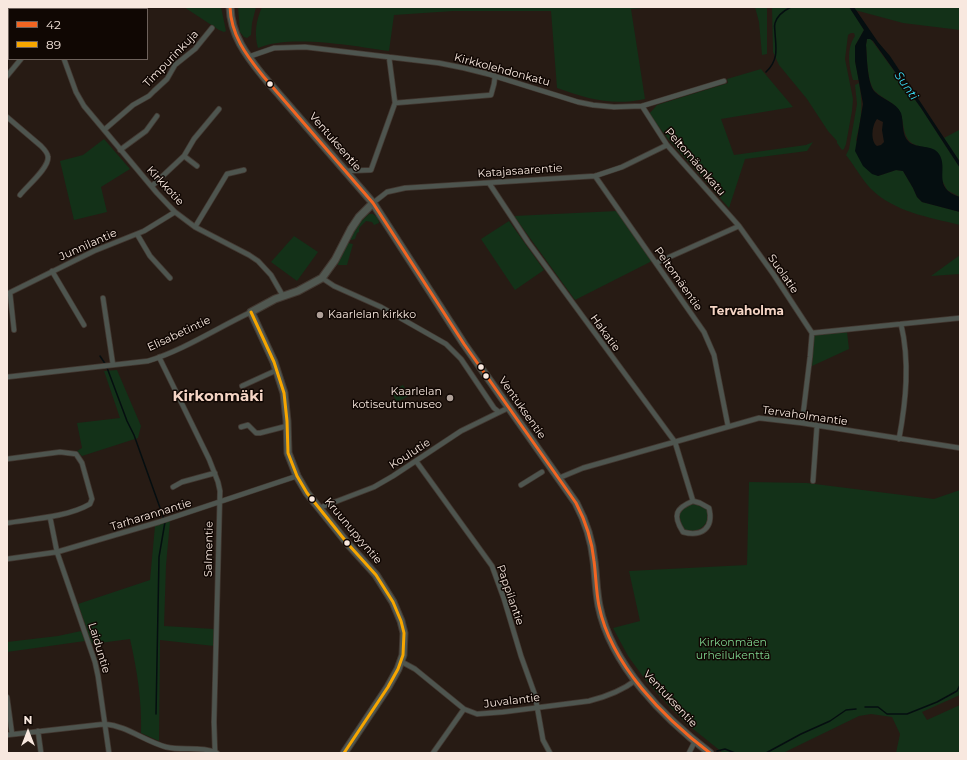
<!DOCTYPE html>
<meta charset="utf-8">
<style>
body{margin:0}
#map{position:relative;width:967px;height:760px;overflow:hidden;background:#271b14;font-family:Montserrat,sans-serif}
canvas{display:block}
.frame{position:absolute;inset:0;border:8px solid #f8e8df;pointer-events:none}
.legend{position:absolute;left:8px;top:8px;width:140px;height:52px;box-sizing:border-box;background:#100703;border:1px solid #6d615b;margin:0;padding:5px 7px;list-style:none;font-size:12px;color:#f8e8df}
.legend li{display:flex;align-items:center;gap:8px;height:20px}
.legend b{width:20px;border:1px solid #6d615b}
.north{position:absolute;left:8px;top:712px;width:40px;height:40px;-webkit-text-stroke:3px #100703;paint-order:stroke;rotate:0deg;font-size:11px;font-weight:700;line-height:16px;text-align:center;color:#f8e8df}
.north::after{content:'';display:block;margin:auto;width:14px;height:18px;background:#f8e8df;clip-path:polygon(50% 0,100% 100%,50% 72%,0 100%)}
</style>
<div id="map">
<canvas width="967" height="760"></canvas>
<div class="frame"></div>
<ul class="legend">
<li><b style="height:5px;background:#f26522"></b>42</li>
<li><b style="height:5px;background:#f7a600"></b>89</li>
</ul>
<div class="north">N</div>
</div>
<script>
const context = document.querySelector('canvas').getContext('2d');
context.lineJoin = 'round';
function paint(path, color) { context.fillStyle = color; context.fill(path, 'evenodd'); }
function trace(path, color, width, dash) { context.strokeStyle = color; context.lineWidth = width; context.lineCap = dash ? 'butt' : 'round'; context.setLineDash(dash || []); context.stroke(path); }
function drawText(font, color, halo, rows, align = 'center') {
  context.font = font + ' Montserrat,sans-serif'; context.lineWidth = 3; context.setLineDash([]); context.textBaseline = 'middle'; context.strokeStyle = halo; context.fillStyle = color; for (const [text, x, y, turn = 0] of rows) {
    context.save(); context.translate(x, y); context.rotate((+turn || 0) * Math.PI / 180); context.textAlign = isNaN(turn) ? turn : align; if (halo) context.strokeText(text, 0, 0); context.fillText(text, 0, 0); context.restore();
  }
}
const green = new Path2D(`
 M184,7h37l5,24 -2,1 -5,-2z
 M238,7h18l-4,16 -1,12 -4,3 -3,-1 -4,-5z
 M262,7h393l-24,2 14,90c-33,7 -57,0 -88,-11l-6,-77h-98l-59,4 -5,36c-35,-5 -99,-17 -131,-3 -4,-14 -2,-28 4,-41z
 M755,7h12v47l-5,1 -3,-33z
 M772,7h188v23l-57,-7 -52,-14 13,21 -9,16v15l4,19h-6c-4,-14 -7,-31 2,-44l-1,-3h-3l-3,2 -3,24 8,40 -1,12 -6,33 -2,5 -2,1 -5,-7v-2l-9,-10 -21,-32 -28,-34 -6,-13z
 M870,38l51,70 39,60v29l-13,-7 -5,-10v-18l-10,-13c-20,-4 -26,-5 -29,-25 -1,-6 -2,-11 -5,-15 -5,-7 -16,-11 -22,-17 -9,-7 -9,-35 -10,-47l1,-6z
 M761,69l32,38 -72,12 13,36 72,-10 7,-3 -6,9 -62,8 -16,49 -61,-69 -19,-25 8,-9 71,-22 -1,-4z
 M859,83c4,23 3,34 -3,57l22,36 18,-6 7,1 10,17 4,9 5,5 38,10v13c-32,-8 -66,-13 -90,-37 -9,-10 -16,-23 -24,-33l3,-6 8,-45 -2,-19z
 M959,130l1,2v30l-16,-24z
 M104,139l26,30 -29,18 6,25 -33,8 -14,-59 23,-6z
 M617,211l35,50 -77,39 -61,-84z
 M369,214h4l5,4 1,5 -5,2 -2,-3 -6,-1 -7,7v4l-2,1 -2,6 -4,1 -2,-1 8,-14z
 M509,221l35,49 -29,20 -34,-51z
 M294,236l24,16 -21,29 -26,-19z
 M348,243l5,1 -6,21h-9v-2z
 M960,255v19l-29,2z
 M847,332l2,17 -37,17 2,-31z
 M117,370l24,56 -3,12 -56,18 -5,-5 5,-3 -5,-25 43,-5 -16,-47z
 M403,385l6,11 -12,6 -6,-10z
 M749,482l58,1 127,16 26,-9v205l-38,17 5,8 33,-15v48h-64l4,-19 -8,-17 -21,-3 -12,2 -76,37h-60l-36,-29 -17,-17 -23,-25 -19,-26 -15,-28 27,-7 -11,-50 118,-6z
 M695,504c33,7 -3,41 -13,22 -2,-6 -3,-10 -2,-16l8,-5z
 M170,521l-4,44 -2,61 50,3v17l-54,-6 -1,101 -18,-8c1,-33 -4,-63 -11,-94l-38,5 -14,-40 72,-24 5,-54z
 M81,631l4,10 -78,11v-10l51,-6z`);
const water = new Path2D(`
 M849,7h5l24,35 12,14 70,106v6l-39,-60 -48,-67 -3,-2h-3l-1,6c1,11 1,39 9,47 8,8 21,10 26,21 3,9 0,22 8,29 8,7 24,2 30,12 10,15 -8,34 21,43v15l-38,-10 -5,-5 -4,-9 -10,-17 -7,-1 -18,6 -6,-2 -9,-8 -8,-15 8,-47 -8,-43v-15l9,-16zM877,119l6,3 -1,8 2,12 -3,3 -4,1c-7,-5 -5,-21 0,-27z`);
const stream = new Path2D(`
 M766,72c13,-12 10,-24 9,-39 0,-3 -1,-7 0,-10 2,-7 10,-13 16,-16
 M100,356l6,9 21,56 7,14 30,84
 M865,707h13l9,7h20l30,-12 20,-11 3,-6
 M156,714l3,-157 6,-35
 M717,751l8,-2 10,4
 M766,753l35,-19 29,-13 16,-11 10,-1`);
const street = new Path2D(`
 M248,57l26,-9 31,-1 134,16 25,5 24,6 90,28 15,3 21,2 28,-1 82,-25
 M64,59l12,33 8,14 73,87 18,19 20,15 54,28 9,6 13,14 12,21
 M7,76l14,-17
 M395,103l96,-8 3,-11 1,-8
 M642,106l25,39 72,81 35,49 38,58 -2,24 -8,66
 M7,117l34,29c3,3 7,7 7,11 1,11 -21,29 -28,38
 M104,130l29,-25 16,-9 5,-5 13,-12 8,-14 20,-16 17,-21
 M120,150l26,-19 11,-15
 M184,156l13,10
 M346,171l25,-1 24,-67 -6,-46
 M595,176l109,156 10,23 14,71
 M489,183l39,59 147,200 18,59
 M152,186l32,-30 10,-17 25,-30
 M373,203l14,-11 18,-4 190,-12 27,-9 45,-22
 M195,227l32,-53 17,-4
 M137,234l13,22 20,22
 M656,263l83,-37
 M52,271l32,54
 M322,278l12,8 47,21 65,37 15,15 33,49 5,4
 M10,293l4,37
 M7,294l87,-43 50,-20 31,-19
 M103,298l10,67
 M812,333l148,-15
 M159,357l50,102 9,23 2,9 -6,231 1,30 2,1
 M7,377l141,-16c36,-11 69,-33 103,-49
 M242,386l35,-16
 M241,427l7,-2 8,8h4l27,-7
 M899,439c7,-38 11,-77 2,-115
 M7,459l53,-7 16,2 6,9 10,36 -2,5c-22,13 -58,15 -83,19
 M416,461l76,105 12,33 17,57 14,39 8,45 7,13
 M559,478l24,-10 176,-50 43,5 158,25
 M813,481l4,-56
 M521,485l21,-13
 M173,487l9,-5 33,-9
 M693,501l7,2 9,5c5,20 -7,29 -26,24 -11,-17 -7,-24 10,-31z
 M319,508l55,-21 19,-11 68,-45 47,-23
 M50,517l7,35 38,110 3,14 11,77
 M7,559l50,-7 102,-30 138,-46
 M402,662l13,7 49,40 13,5 26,-2 86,-11c16,-4 34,-11 47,-21
 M7,697l5,37
 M38,731l3,22
 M7,735l98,-11c22,2 39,17 61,23 16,4 33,-1 49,5
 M433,753l31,-44
 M689,753l6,-12`);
const secondary = new Path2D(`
 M230,7c1,28 16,48 33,69l110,127 91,141 112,159c9,17 16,38 18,58 2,15 2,30 5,45 12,59 65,112 111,147
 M344,753l44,-66 10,-18 5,-14 1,-22 -3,-12 -8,-19 -17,-27 -28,-31 -41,-51 -10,-17 -9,-23 -1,-32 -3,-28 -10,-31 -23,-50 24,-13 23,-8 24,-13 13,-18 16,-31 8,-12 14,-14`);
const highway = new Path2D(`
 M24,9l2,-2
 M7,19l1,-12
 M7,33l2,-2`);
const bus1 = new Path2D(`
 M230,7c1,28 16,48 33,69l110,127 91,141 112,159c9,17 16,38 18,58 2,15 2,30 5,45 12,59 65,112 111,147`);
const bus2 = new Path2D(`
 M251,312l23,50 10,31 3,28 1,32 9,23 10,17 41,51 28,31 17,27 8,19 3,12 -1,22 -5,14 -10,18 -44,66`);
const markers = [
 [270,84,3.5,"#f8e8df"],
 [320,315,4,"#afa098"],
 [481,367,3.5,"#f8e8df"],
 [486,376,3.5,"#f8e8df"],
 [450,398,4,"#afa098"],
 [312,499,3.5,"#f8e8df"],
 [347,543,3.5,"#f8e8df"]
];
const streetNames = [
 ["Timpurinkuja",171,59,-46],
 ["Kirkkolehdonkatu",502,70,15],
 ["Ventuksentie",335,142,49],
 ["Peltomäenkatu",695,162,49],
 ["Katajasaarentie",520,171,-4],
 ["Kirkkotie",165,186,47],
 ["Junnilantie",88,245,-24],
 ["Suolatie",783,274,55],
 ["Peltomäentie",678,279,55],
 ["Hakatie",605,333,54],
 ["Elisabetintie",179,334,-25],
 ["Ventuksentie",522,408,55],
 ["Tervaholmantie",805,416,8],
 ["Koulutie",410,454,-33],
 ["Tarharannantie",151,515,-17],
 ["Kruunupyyntie",353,531,50],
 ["Salmentie",209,549,-89],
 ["Pappilantie",510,595,71],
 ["Laiduntie",99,648,73],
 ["Ventuksentie",670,699,47],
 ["Juvalantie",512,701,-7]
];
const poiNames = [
 ["Kaarlelan kirkko",328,315],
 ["Kaarlelan",442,392,"right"],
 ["kotiseutumuseo",442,405,"right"]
];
const parkNames = [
 ["Kirkonmäen",733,643],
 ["urheilukenttä",733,656]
];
const waterNames = [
 ["Sunti",906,86,55]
];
const neighbourhoodNames = [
 ["Tervaholma",747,311]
];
const districtNames = [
 ["Kirkonmäki",218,397]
];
paint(green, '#133118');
paint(water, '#050e10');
trace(stream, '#050e10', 1.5);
trace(street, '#433932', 6);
trace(secondary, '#433932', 9);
trace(highway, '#433932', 11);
trace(street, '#4e554f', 4.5);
trace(secondary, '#505750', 7);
trace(highway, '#555b52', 9);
trace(bus1, '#f26522', 3);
trace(bus2, '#f7a600', 3);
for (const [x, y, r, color] of markers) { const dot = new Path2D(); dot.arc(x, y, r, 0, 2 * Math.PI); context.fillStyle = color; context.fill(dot); trace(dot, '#100703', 1.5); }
drawText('11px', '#f8e8df', '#100703', streetNames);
drawText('11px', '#f8e8df', '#100703', poiNames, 'left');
drawText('11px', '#7ed58f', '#100703', parkNames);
drawText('italic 12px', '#38d9f3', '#100703', waterNames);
drawText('bold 12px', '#f4d4c4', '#100703', neighbourhoodNames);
drawText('bold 15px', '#f4d4c4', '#100703', districtNames);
</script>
